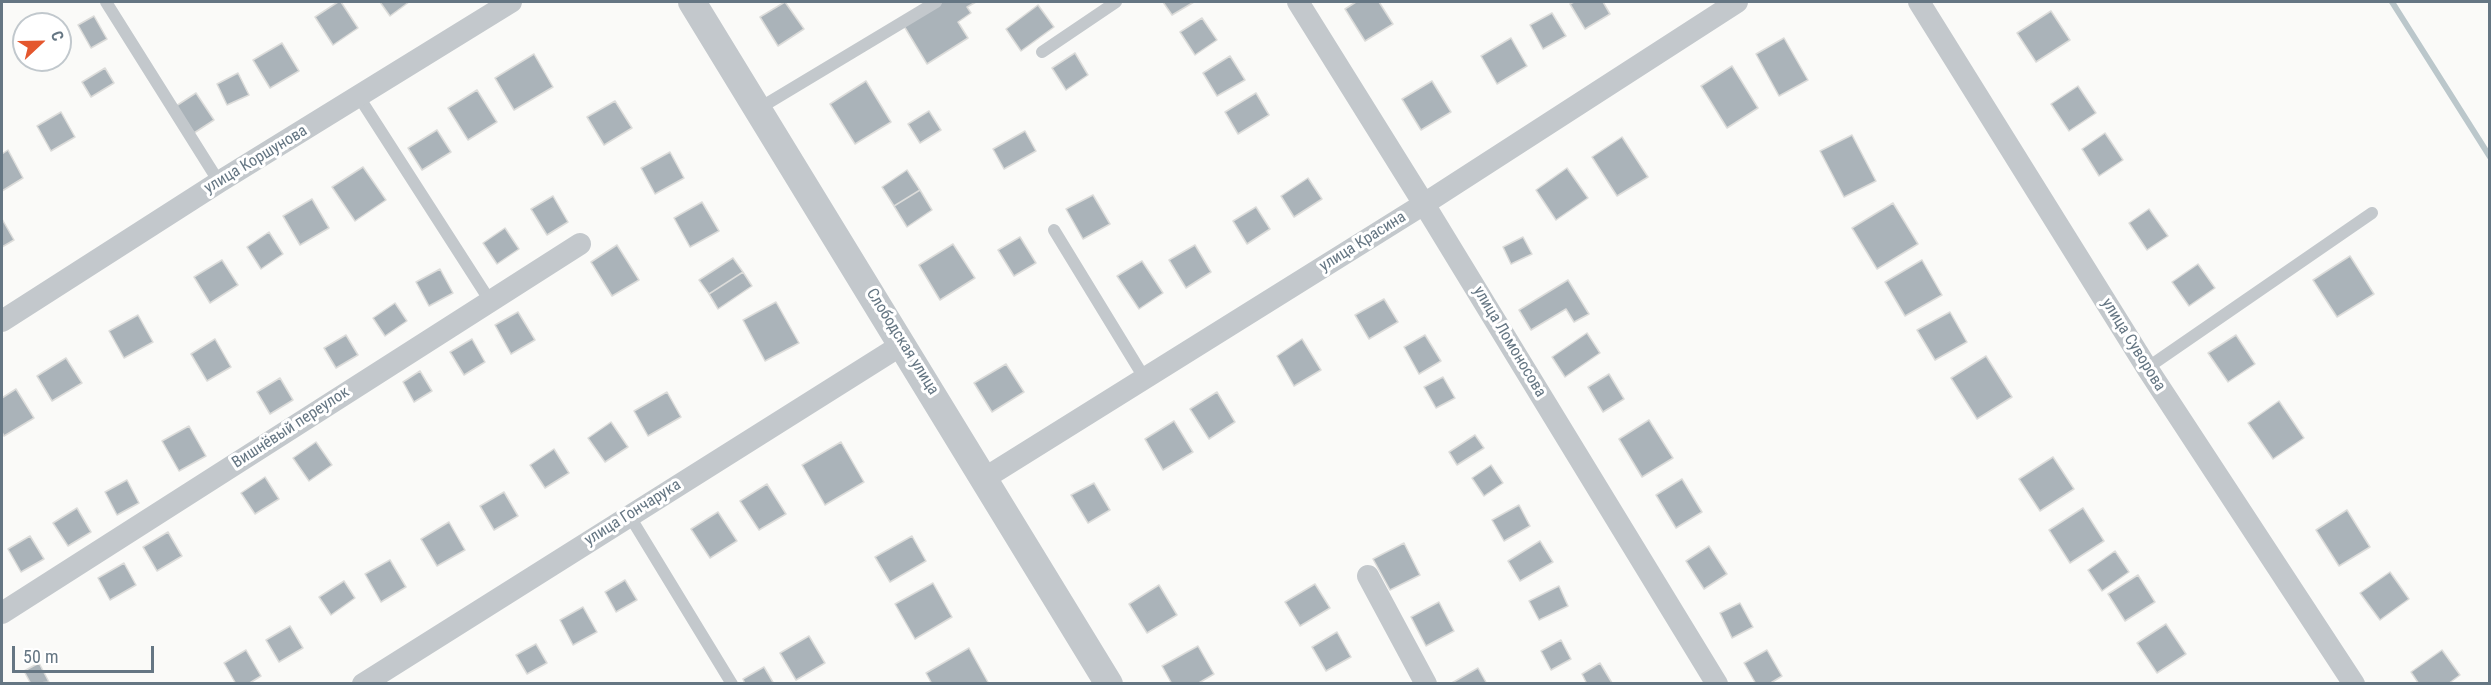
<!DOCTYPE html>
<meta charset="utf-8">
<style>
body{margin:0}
#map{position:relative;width:2491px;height:685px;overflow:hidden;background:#fafaf8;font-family:"Roboto Condensed",sans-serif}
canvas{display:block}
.frame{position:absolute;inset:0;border:3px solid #657683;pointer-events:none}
.north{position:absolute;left:12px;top:12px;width:60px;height:60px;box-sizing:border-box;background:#fff;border:2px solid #c1c8cd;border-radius:50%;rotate:68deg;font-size:16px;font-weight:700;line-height:24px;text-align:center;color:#657683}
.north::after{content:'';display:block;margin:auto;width:21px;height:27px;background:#e4572e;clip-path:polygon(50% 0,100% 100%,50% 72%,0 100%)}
.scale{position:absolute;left:12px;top:646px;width:142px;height:27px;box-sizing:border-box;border:3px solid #657683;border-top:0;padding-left:8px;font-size:18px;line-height:21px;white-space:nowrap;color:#657683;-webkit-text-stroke:4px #fff;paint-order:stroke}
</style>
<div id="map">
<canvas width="2491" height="685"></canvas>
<div class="frame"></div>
<div class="north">С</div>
<div class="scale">50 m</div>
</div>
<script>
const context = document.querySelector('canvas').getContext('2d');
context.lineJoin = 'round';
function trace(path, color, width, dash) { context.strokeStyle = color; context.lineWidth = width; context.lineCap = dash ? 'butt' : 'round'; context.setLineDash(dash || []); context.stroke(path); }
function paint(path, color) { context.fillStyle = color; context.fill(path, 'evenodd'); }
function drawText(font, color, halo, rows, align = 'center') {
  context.font = font + ' "Roboto Condensed",sans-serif'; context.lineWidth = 6; context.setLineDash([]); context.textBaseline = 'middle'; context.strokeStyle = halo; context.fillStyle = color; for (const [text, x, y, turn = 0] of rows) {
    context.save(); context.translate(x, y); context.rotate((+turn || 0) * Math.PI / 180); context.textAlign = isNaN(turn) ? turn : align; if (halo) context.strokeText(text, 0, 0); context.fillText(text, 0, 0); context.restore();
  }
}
const stream = new Path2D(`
 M2392,2l98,155`);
const building = new Path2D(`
 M338,2h3l17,26 -25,17 -18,-28z
 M380,2h29l-19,14z
 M785,2l19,27 -26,17 -18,-29z
 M942,2h34l-9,5 4,6 -13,9 10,16 -41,26 -23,-38z
 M1163,2h31l-22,13z
 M1356,2h23l14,22 -28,17 -20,-32z
 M1574,2h29l7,12 -25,15 -15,-25z
 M1038,5l16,22 -33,24 -15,-22z
 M2051,11l19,29 -34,22 -19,-29z
 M1552,13l14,23 -23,13 -13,-24z
 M94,16l13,23 -16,9 -13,-23z
 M1202,18l15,22 -22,15 -15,-23z
 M1511,38l16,28 -30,18 -16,-28z
 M1784,38l24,42 -29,16 -23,-42z
 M282,43l17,28 -29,17 -17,-28z
 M1075,53l13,22 -22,15 -14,-22z
 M534,54l19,33 -39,23 -19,-32z
 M1230,56l15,24 -28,16 -14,-23z
 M1732,66l26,42 -31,20 -26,-42z
 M105,68l9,15 -23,14 -9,-15z
 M238,73l11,22 -22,10 -10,-21z
 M866,81l25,41 -36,22 -25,-40z
 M1432,81l19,31 -30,18 -19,-31z
 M2078,86l18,27 -27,18 -18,-27z
 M477,90l20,32 -29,18 -20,-32z
 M196,93l18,27 -20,13 -18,-27z
 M1256,93l13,22 -31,19 -13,-22z
 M615,101l17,27 -28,17 -17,-28z
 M929,111l12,19 -21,13 -12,-19z
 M61,112l14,25 -24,14 -14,-25z
 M437,130l14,22 -29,18 -14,-22z
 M1025,131l11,20 -32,18 -11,-20z
 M2105,133l18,27 -24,16 -17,-27z
 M1852,135l24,46 -32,16 -24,-46z
 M1622,137l26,40 -31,19 -25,-39z
 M8,150l15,28 -21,13v-37z
 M670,152l14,26 -29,16 -14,-26z
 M363,167l23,33 -31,21 -23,-34z
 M1567,168l21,30 -32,22 -20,-30z
 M907,170l13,20 -26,16 -12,-19z
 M1308,178l14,21 -28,18 -13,-21z
 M920,190l12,20 -25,17 -13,-21z
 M1093,195l17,29 -27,15 -17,-30z
 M553,196l15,26 -21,13 -16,-26z
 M312,199l17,29 -29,17 -17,-29z
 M702,202l17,29 -29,16 -16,-29z
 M1893,203l25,41 -41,25 -25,-41z
 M1256,207l14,22 -23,15 -14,-23z
 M2149,209l19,27 -21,14 -18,-27z
 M2,219l12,21 -12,7z
 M505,228l14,21 -22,15 -14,-21z
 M269,232l14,22 -22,15 -14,-22z
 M1020,237l16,26 -22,13 -16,-26z
 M1523,237l9,17 -21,10 -8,-17z
 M953,244l22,34 -35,22 -21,-35z
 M617,245l22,35 -27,16 -21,-34z
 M1195,245l16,27 -25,16 -17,-28z
 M2350,256l24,38 -37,23 -24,-37z
 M733,258l10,14 -34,22 -10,-14z
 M222,260l16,25 -28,18 -16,-26z
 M1922,260l20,35 -37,21 -20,-34z
 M1142,261l21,32 -24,16 -22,-33z
 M2198,264l17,24 -26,18 -17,-24z
 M440,269l13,24 -24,13 -13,-24z
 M743,272l9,14 -34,23 -9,-15z
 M1568,280l21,34 -15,8 -8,-13 -35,21 -12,-20z
 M1384,299l14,23 -29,17 -14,-24z
 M776,302l23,41 -34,18 -22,-41z
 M395,303l12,18 -22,15 -12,-18z
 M518,312l17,28 -24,14 -16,-29z
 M1950,312l17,30 -32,18 -18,-30z
 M138,315l15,27 -29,16 -15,-27z
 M1587,333l13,20 -35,24 -13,-20z
 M346,335l12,20 -22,13 -12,-20z
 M1425,335l16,26 -22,13 -15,-27z
 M2236,335l19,29 -27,18 -20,-29z
 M215,339l16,28 -24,14 -16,-27z
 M472,339l13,23 -21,13 -14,-23z
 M1302,339l19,31 -27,16 -17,-30z
 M1986,356l26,41 -35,22 -26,-41z
 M66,358l16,25 -30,18 -15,-25z
 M1006,364l18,28 -32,20 -18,-29z
 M420,371l12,20 -18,11 -11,-20z
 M1609,374l15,25 -21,13 -15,-25z
 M1443,377l12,21 -19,10 -12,-21z
 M280,378l13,22 -23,14 -13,-22z
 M16,389l18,29 -30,18 -2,-4v-34z
 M667,392l14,25 -33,19 -14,-25z
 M1217,392l18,30 -26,17 -19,-30z
 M2279,401l25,37 -31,21 -25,-36z
 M1649,420l24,38 -31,19 -23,-38z
 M1174,421l19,31 -30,18 -18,-31z
 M611,422l17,25 -23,15 -17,-24z
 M189,426l17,30 -27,15 -17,-30z
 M1475,435l9,13 -27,17 -8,-13z
 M316,442l16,23 -23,16 -16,-23z
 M841,442l23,40 -39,23 -23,-40z
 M554,449l15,24 -24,15 -15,-23z
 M2053,457l21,32 -34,22 -21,-32z
 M1491,465l12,18 -19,13 -12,-18z
 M265,477l14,22 -24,15 -14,-21z
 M1682,479l20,33 -26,16 -20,-33z
 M127,480l12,23 -22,12 -12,-23z
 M1094,483l16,27 -22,13 -17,-28z
 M767,484l19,30 -27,16 -19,-29z
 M504,492l14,24 -24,14 -14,-24z
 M1519,505l11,21 -26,15 -12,-21z
 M77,508l14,24 -23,14 -15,-23z
 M2083,508l21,33 -34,22 -21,-33z
 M2347,510l23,37 -31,19 -23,-36z
 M718,512l19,29 -27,17 -19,-29z
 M449,522l16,28 -28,16 -16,-27z
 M168,532l14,24 -25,15 -14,-24z
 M30,536l14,23 -23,13 -13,-23z
 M912,536l14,25 -36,21 -15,-25z
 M1540,541l13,21 -33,19 -12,-20z
 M1404,543l16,32 -30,15 -17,-31z
 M1709,546l18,28 -23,15 -18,-28z
 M2115,551l14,21 -27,19 -14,-21z
 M390,560l16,27 -25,15 -16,-28z
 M124,563l12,22 -26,15 -12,-22z
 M2390,572l19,27 -29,21 -20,-27z
 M2138,575l17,27 -30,19 -17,-27z
 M625,580l12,20 -21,12 -11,-20z
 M344,581l11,17 -24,17 -12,-18z
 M933,583l19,34 -37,22 -20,-35z
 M1315,584l15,24 -30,18 -15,-24z
 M1159,585l18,30 -30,18 -18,-29z
 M1559,586l9,20 -29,14 -10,-19z
 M1439,602l15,29 -28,15 -15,-29z
 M1740,603l13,24 -21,11 -12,-25z
 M583,607l14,25 -24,13 -13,-25z
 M2166,624l20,30 -29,19 -20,-30z
 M290,626l13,22 -24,14 -13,-22z
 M1337,632l14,25 -25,14 -14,-24z
 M809,636l16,27 -29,17 -16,-27z
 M1561,640l10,19 -20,11 -10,-19z
 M536,644l11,19 -20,11 -11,-19z
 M1198,646l16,28 -17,10h-25l-10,-18z
 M969,648l20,36h-57l-6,-11z
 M246,650l15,26 -13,8h-12l-12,-21z
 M1767,650l15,26 -13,8h-13l-12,-21z
 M2442,650l18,25 -12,9h-29l-8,-12z
 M39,663l10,19 -18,2 -7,-13z
 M1600,663l12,20 -25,1 -5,-10z
 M764,667l10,17h-29l-2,-5z
 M1478,668l9,16h-37z`);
const service = new Path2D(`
 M106,2l113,180
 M1042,52l74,-50
 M359,97l131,204
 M758,109l178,-107
 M1054,230l91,149
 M2147,368l225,-155
 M629,515l103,169`);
const minor = new Path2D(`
 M1298,2l126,202 293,480
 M1919,2l228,366 207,316
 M2,321l217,-139 292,-180
 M985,478l439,-274 313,-202
 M1368,576l58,108
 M2,613l578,-369
 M363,684l540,-340`);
const tertiary = new Path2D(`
 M692,2l417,682`);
const streetNames = [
 ["улица Коршунова",256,160,-31],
 ["улица Красина",1363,242,-32],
 ["Слободская улица",902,342,58],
 ["улица Ломоносова",1509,342,59],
 ["улица Суворова",2133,345,58],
 ["Вишнёвый переулок",291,428,-33],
 ["улица Гончарука",633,513,-32]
];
trace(stream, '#bbc7cb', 6);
paint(building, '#aab3b9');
trace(building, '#dcdcda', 1.5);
trace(service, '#c3c8cc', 12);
trace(minor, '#c3c8cc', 22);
trace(tertiary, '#c3c8cc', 28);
drawText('16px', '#657683', '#fff', streetNames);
</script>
